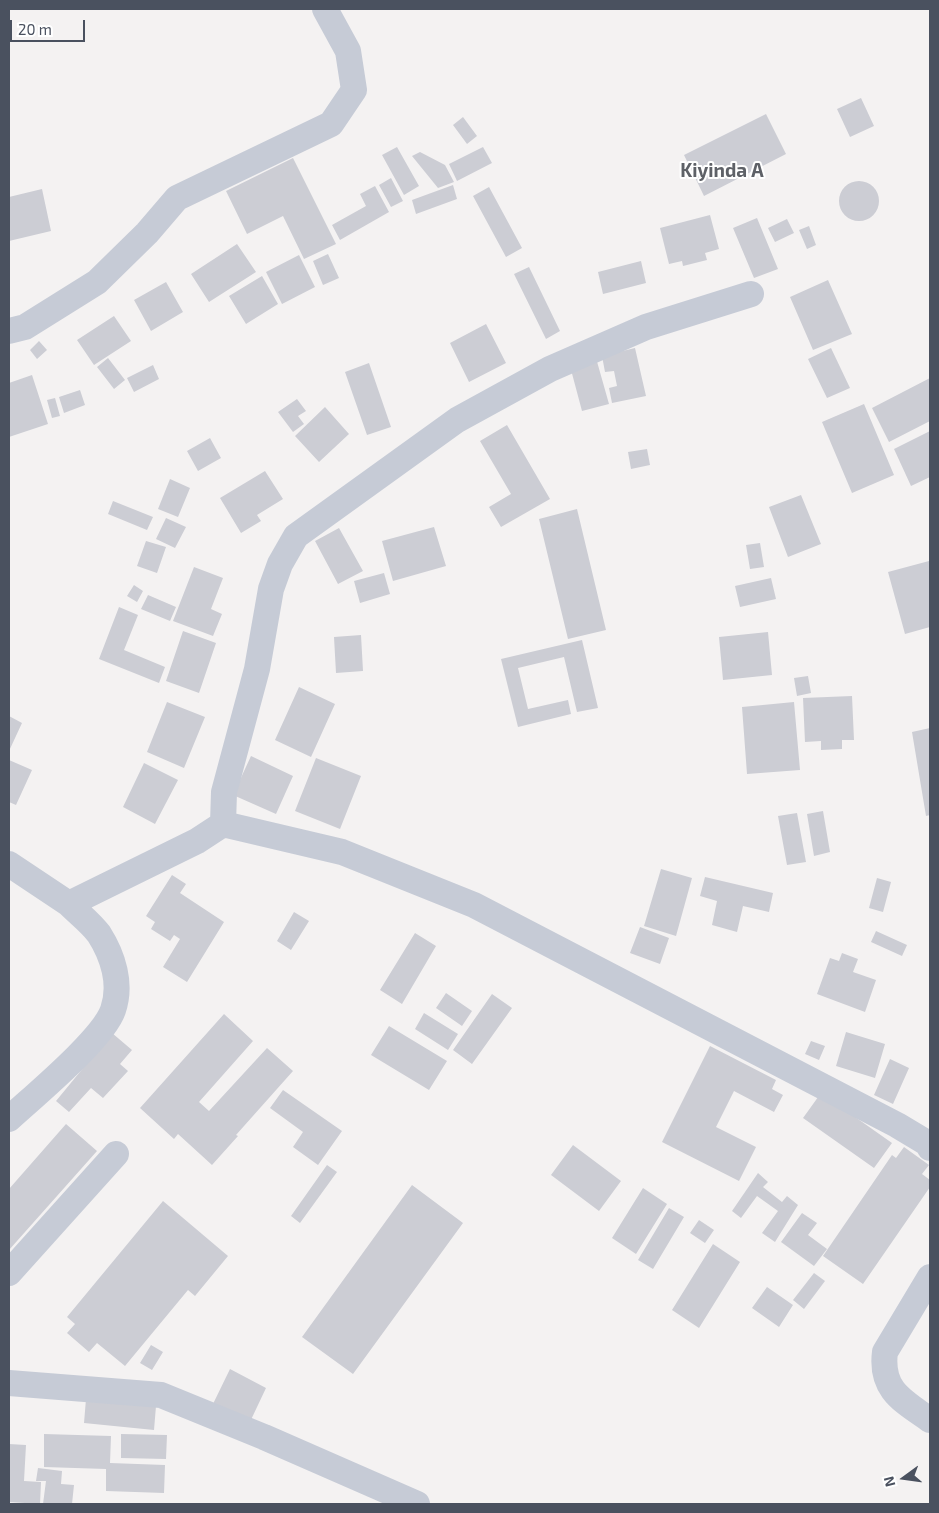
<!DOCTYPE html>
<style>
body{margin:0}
#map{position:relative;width:939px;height:1513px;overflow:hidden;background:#f4f2f2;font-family:"Exo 2",sans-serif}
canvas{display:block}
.frame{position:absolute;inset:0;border:10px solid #4a515f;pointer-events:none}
.north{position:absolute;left:879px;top:1453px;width:50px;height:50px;-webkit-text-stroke:4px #fff;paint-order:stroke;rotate:256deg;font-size:14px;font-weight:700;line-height:20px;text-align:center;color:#4a515f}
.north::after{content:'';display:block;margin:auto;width:18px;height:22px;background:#4a515f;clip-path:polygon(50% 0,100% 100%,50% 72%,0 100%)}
.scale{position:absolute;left:10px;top:20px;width:75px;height:22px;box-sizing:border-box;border:2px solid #4a515f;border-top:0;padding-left:6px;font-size:15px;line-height:18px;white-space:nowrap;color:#4a515f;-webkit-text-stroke:4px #fff;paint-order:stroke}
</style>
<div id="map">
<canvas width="939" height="1513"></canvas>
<div class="frame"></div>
<div class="north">N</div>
<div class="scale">20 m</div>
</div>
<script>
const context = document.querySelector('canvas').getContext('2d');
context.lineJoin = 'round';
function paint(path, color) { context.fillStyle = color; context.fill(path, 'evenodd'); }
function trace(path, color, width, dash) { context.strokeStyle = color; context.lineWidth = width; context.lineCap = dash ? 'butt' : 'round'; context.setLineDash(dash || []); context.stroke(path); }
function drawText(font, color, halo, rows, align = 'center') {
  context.font = font + ' "Exo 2",sans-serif'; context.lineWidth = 4; context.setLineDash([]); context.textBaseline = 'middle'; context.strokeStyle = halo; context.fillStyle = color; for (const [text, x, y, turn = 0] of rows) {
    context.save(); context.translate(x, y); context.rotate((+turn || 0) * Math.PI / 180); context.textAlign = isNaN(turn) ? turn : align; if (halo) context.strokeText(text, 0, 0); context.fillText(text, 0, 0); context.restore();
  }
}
const building = new Path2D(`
 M861,98l13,28 -24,11 -13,-28z
 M766,114l20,40 -82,42 -20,-41z
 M463,117l14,19 -10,8 -14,-19z
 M397,147l22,39 -15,9 -22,-40z
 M483,147l9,16 -35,18 -8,-17z
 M420,152l25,13 9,17 -16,6 -26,-32z
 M293,158l43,86 -32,15 -21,-43 -36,18 -21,-43z
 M391,178l12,23 -12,6 -12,-22z
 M839 201a20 20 0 1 1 40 0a20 20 0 1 1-40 0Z
 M453,185l4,14 -41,15 -4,-14z
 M375,186l14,26 -49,28 -8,-15 34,-19 -6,-12z
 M489,187l33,61 -16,9 -33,-61z
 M42,189l9,42 -42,10v-44z
 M710,215l9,34 -14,4 2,7 -24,6 -1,-5 -13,3 -9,-36z
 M757,218l21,51 -24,9 -21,-50z
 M787,219l7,14 -19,9 -7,-14z
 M809,226l7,19 -9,4 -8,-19z
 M237,244l19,28 -47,30 -18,-28z
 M328,254l11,24 -16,7 -10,-24z
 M299,255l16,32 -33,17 -16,-32z
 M641,261l5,22 -43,11 -5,-22z
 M529,267l31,64 -14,8 -32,-65z
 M262,276l16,28 -32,20 -17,-28z
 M828,280l24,54 -39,16 -23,-53z
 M166,282l17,30 -32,19 -17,-31z
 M114,316l17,25 -37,24 -17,-25z
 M486,324l20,39 -37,19 -19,-39z
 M39,341l8,9 -10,9 -7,-9z
 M635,348l11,48 -34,7 -3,-15 8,-2 -3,-15 -9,1 -3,-16z
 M831,348l19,40 -23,10 -19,-39z
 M108,358l17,22 -11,9 -17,-22z
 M596,358l13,46 -27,7 -12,-45z
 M369,363l22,64 -24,8 -22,-63z
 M153,365l6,14 -25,13 -7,-14z
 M32,375l16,49 -39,13v-54z
 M930,378v43l-41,21 -17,-34z
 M80,390l5,15 -21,8 -5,-16z
 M55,398l5,18 -8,2 -5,-18z
 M297,399l9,12 -8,5 6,8 -11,8 -15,-20z
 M864,404l30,71 -42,18 -30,-71z
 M325,407l24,27 -30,28 -24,-26z
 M507,425l43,74 -49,28 -12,-20 22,-13 -31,-53z
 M930,431v46l-19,9 -17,-37z
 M210,438l11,20 -23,13 -11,-20z
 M647,449l3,16 -19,4 -3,-17z
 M265,471l18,28 -26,16 4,6 -20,12 -21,-35z
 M170,479l20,9 -12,29 -20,-8z
 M801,495l20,49 -33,13 -19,-50z
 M113,501l40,16 -6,13 -39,-16z
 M577,509l29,121 -38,9 -29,-120z
 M166,518l20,9 -11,21 -19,-9z
 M434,527l12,39 -53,15 -11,-40z
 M339,528l24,43 -25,13 -23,-43z
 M146,541l20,6 -9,26 -20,-7z
 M760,543l4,24 -14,2 -4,-24z
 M929,561l1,66 -25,7 -17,-62z
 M194,567l29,11 -12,31 11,5 -9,22 -40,-15z
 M384,573l6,21 -30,9 -6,-22z
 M771,578l5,21 -36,8 -5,-21z
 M134,585l9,6 -6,11 -10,-6z
 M148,595l28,12 -6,14 -29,-12z
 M119,607l19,8 -14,35 41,17 -6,16 -60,-24z
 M183,631l33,12 -17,50 -33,-12z
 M768,632l4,43 -49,5 -4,-43z
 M361,635l2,36 -27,2 -2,-36z
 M582,640l16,68 -21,4 -13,-55 -46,11 10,41 40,-9 3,14 -53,13 -17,-68z
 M808,676l3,17 -14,3 -3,-18z
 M299,687l36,17 -24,53 -36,-17z
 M852,696l2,44h-12v9l-21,1v-9l-16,1 -2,-44z
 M167,702l38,15 -21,51 -37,-16z
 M794,702l6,68 -53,4 -5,-67z
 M9,716l13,7 -13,28z
 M930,728v87l-4,1 -14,-84z
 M251,756l42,20 -17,38 -43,-19z
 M316,758l45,18 -21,53 -45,-18z
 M9,760l23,10 -16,35 -7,-3z
 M144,763l34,17 -23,44 -32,-17z
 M823,811l7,41 -16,4 -7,-42z
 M797,813l9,49 -19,3 -9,-49z
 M661,869l31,9 -16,58 -32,-10z
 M172,875l14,9 -6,9 44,29 -37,60 -24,-15 17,-28 -6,-4 -4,6 -19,-12 4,-7 -9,-6z
 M705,877l68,16 -4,19 -26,-6 -6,26 -25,-7 5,-24 -17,-5z
 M877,878l14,4 -8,30 -14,-4z
 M294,912l15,9 -18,29 -14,-9z
 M640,927l29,11 -9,26 -30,-11z
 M876,931l31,14 -5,11 -31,-14z
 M415,933l21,13 -34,58 -22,-14z
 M842,953l16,6 -5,13 23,8 -11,32 -48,-18 13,-36 9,3z
 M446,993l26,18 -10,15 -26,-18z
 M492,994l20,14 -40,56 -19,-14z
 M424,1013l34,21 -10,16 -33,-21z
 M224,1014l29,27 -54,61 10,9 58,-63 26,23 -57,64 2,1 -26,29 -34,-31 -4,5 -34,-31z
 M389,1026l58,35 -18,29 -58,-35z
 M846,1032l39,12 -10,34 -39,-12z
 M112,1033l20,17 -12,14 8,7 -25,27 -12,-10 -22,24 -13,-11z
 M811,1041l14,5 -6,14 -14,-6z
 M710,1046l66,34 -4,9 11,6 -9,17 -40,-21 -18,36 40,20 -17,34 -77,-39z
 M890,1059l19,9 -16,36 -19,-9z
 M283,1090l59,41 -24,34 -25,-18 10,-15 -33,-24z
 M821,1093l71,50 -18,25 -71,-50z
 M66,1124l31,27 -88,99v-61z
 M573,1145l48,36 -22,30 -48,-36z
 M904,1147l25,18 -7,9 8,6v7l-67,97 -40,-28 69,-101 4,3z
 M327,1165l10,7 -37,51 -9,-7z
 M758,1173l10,9 -5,5 19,15 5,-6 11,9 -23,37 -13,-9 16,-22 -21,-15 -16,22 -9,-7z
 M412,1185l51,38 -110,151 -51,-37z
 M643,1188l24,16 -31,50 -24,-16z
 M163,1201l65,55 -33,40 -7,-6 -63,76 -28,-23 -8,9 -22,-19 8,-9 -8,-7z
 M669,1208l15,9 -31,52 -15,-9z
 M802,1213l15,10 -9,12 19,14 -13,17 -33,-24z
 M699,1220l15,10 -9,13 -15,-10z
 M713,1244l27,18 -41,66 -27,-18z
 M814,1273l11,8 -21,28 -11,-9z
 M767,1287l26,18 -14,22 -27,-19z
 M151,1345l12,7 -11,18 -12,-7z
 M230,1369l36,19 -17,36 -37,-18z
 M86,1399l70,7 -2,24 -70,-7z
 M44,1434l67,2 -1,27 55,2 -1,28 -58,-2v-22l-62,-2z
 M121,1434l46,1 -1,24 -45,-1z
 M9,1444l17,1 -2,36 17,1 -1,22 -31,-2z
 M38,1468l24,3 -1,13 13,1 -2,19h-29l3,-23h-10z`);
const minor = new Path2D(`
 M9,331l16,-4 72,-45 50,-49 30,-35 154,-74 23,-34 -6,-39 -23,-42
 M223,824l1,-32 33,-123 14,-80 9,-25 16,-28 161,-116 93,-51 96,-42 105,-33
 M9,864l60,40 128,-63 26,-17 119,28 132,53 423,220 30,18 3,5
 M9,1119c25,-23 94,-80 104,-109 9,-26 0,-54 -14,-76 -8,-11 -20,-20 -30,-30
 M9,1273l107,-119
 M930,1277l-45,75c-5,38 18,49 45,68
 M9,1383l152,12 103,42 153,67`);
const quarterNames = [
 ["Kiyinda A",722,171]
];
paint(building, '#cccdd4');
trace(minor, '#c6cbd6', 26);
drawText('bold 19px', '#5e6167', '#fff', quarterNames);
</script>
